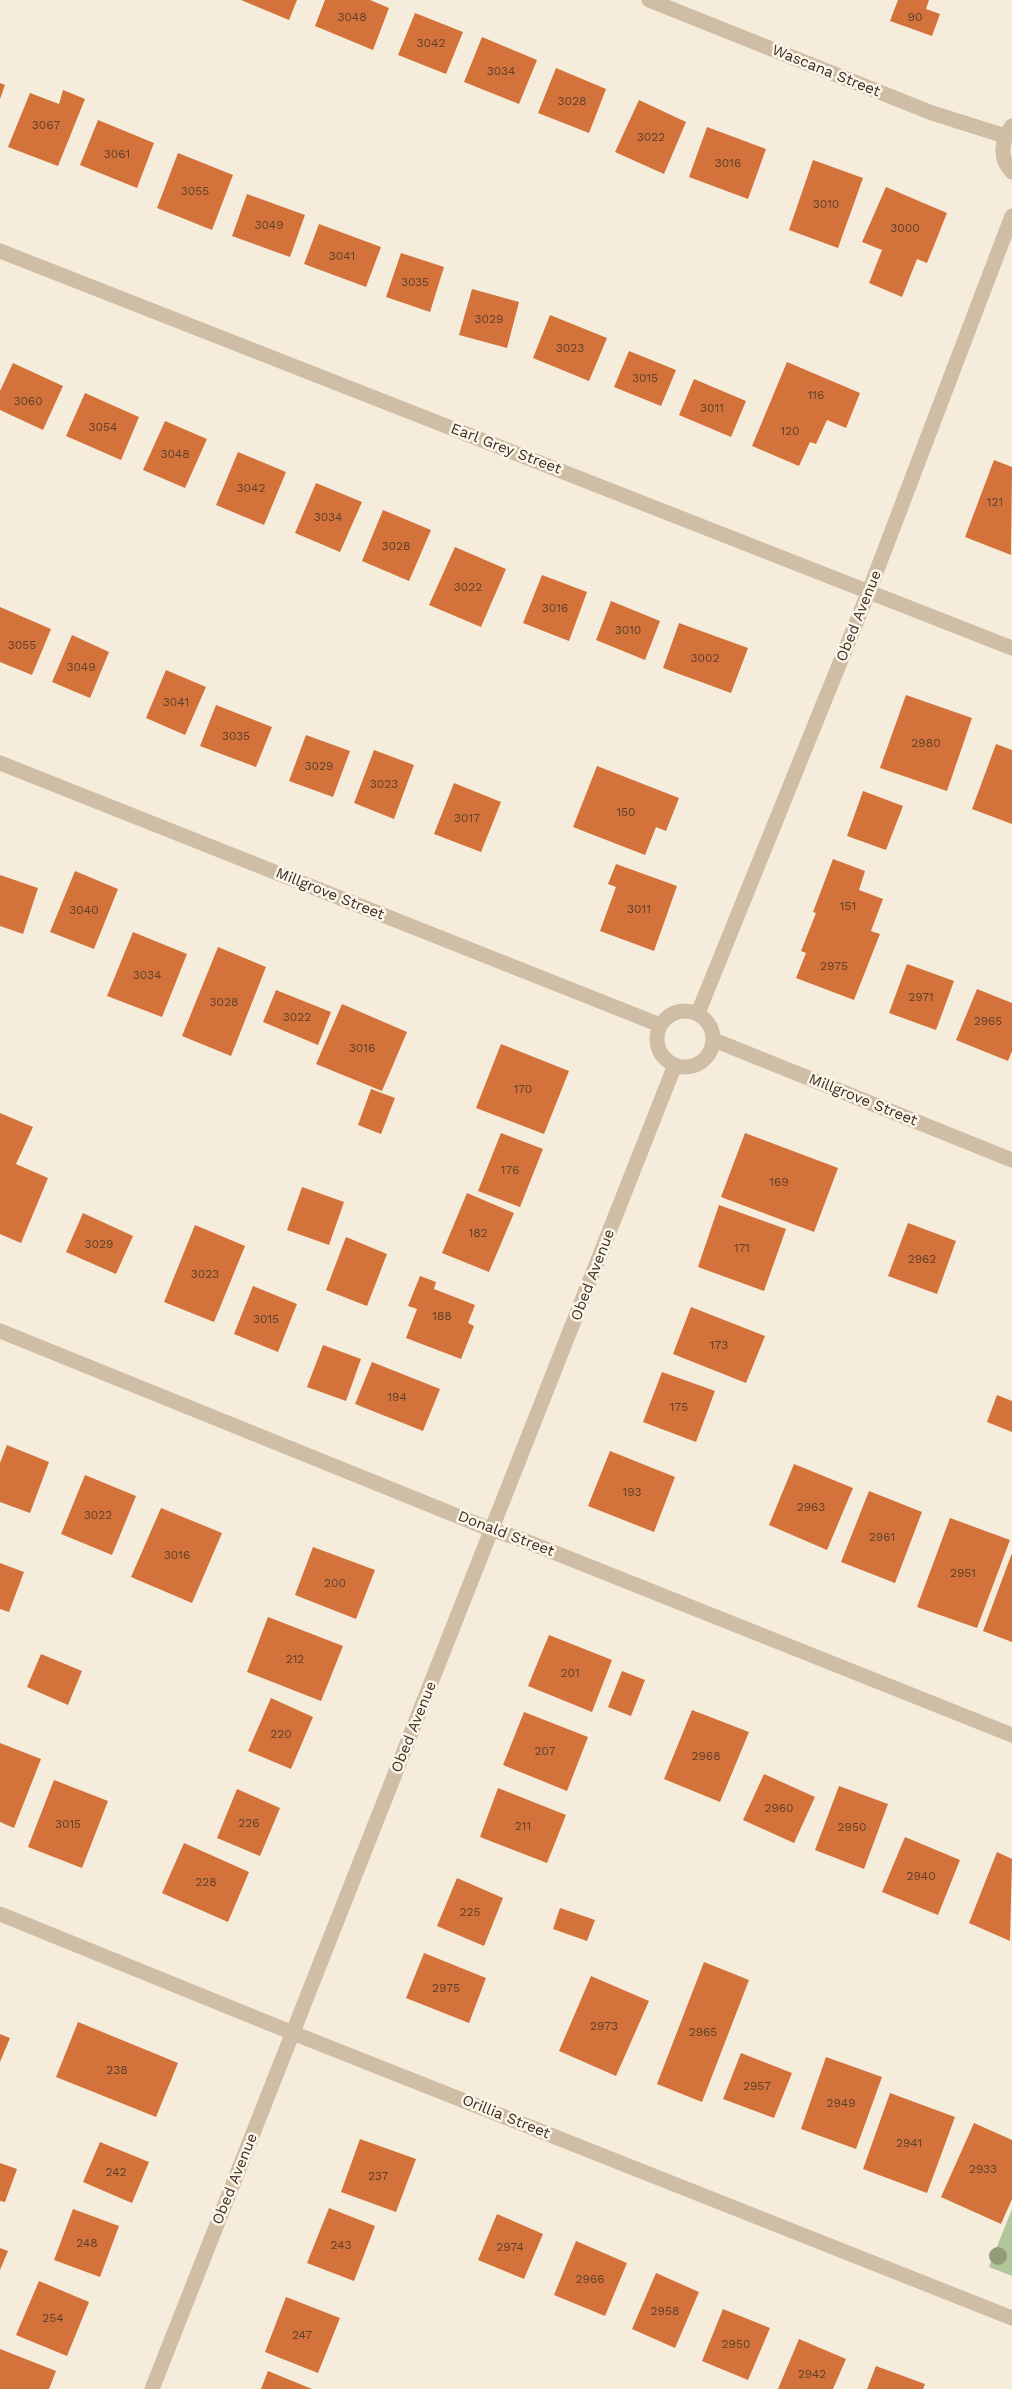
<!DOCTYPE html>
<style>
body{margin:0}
canvas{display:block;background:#f5ecdb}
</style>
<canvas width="1012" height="2389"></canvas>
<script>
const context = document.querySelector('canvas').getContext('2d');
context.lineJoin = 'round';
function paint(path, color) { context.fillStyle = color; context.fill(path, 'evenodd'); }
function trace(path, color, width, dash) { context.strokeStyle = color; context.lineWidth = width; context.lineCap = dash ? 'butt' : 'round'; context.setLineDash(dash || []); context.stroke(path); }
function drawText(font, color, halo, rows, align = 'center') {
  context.font = font + ' "Work Sans",sans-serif'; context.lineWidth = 5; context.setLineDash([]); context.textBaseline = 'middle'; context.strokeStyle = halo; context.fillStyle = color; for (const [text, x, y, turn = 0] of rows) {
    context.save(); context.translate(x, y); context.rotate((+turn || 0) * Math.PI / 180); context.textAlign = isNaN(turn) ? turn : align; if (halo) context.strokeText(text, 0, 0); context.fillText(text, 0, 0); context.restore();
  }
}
const green = new Path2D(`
 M1012,2209v67l-23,-9z`);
const building = new Path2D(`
 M241,0h56l-8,20z
 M325,0h45l19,8 -16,42 -58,-24z
 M898,0h31l-3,9 14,5 -8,22 -42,-15z
 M415,13l48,19 -17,42 -48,-19z
 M482,37l55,23 -18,44 -55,-22z
 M556,68l50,21 -17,44 -51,-20z
 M0,83l5,2 -5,14z
 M63,90l22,9 -27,67 -50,-19 22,-54 29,11z
 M639,100l47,22 -22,52 -49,-22z
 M98,120l56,23 -17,45 -57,-23z
 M707,127l59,22 -18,50 -59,-22z
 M178,153l55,22 -21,55 -55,-22z
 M813,160l50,18 -25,70 -49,-18z
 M886,187l61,26 -20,50 -10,-4 -15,38 -33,-14 13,-33 -20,-8z
 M247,194l58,21 -15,42 -58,-21z
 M319,224l62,23 -15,40 -62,-23z
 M401,253l43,14 -14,45 -44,-15z
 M472,289l47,13 -12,46 -48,-13z
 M550,315l57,23 -18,43 -56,-23z
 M629,351l47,19 -15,36 -47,-19z
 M787,362l73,31 -14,35 -19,-8 -11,24 -6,-2 -11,24 -47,-20z
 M13,363l50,23 -20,44 -43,-20v-19z
 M694,379l52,22 -15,36 -52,-22z
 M85,393l54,24 -18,43 -55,-24z
 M165,421l42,18 -22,49 -42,-18z
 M238,452l48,20 -22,53 -48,-20z
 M994,460l18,7 -1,88 -46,-18z
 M316,483l46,19 -22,50 -45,-19z
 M383,510l48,20 -22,51 -47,-20z
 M455,547l51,22 -25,58 -52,-22z
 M542,575l45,17 -18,49 -46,-18z
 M611,601l49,20 -15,39 -49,-20z
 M0,607l51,22 -19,46 -32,-13z
 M679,623l69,25 -17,45 -68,-25z
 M72,635l37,17 -19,46 -38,-16z
 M166,670l40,17 -21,48 -39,-17z
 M906,695l66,23 -25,73 -67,-23z
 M216,705l56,22 -16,40 -56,-21z
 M306,735l44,16 -17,46 -44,-16z
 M996,744l16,6v74l-40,-15z
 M374,750l40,15 -20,54 -40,-16z
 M597,766l82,32 -13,33 -10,-4 -11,28 -72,-28z
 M454,783l47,19 -20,50 -47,-18z
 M863,791l40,15 -17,44 -39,-14z
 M833,859l32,12 -6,19 24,9 -12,32 9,3 -26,66 -58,-22 10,-25 -5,-2 15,-38 -3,-1z
 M616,864l61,22 -23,65 -54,-20 16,-44 -8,-3z
 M75,871l43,18 -24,60 -44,-17z
 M0,875l38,13 -15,46 -23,-8z
 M133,932l54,22 -25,63 -55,-21z
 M218,947l48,20 -35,89 -49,-20z
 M907,964l47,17 -18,49 -47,-17z
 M977,989l35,14v48l-4,10 -52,-21z
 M276,990l55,22 -13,33 -55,-23z
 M342,1004l65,28 -25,59 -66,-27z
 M501,1044l68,27 -25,63 -68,-26z
 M371,1089l24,9 -14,36 -23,-9z
 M0,1113l33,14 -17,37 32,14 -27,65 -21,-9z
 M501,1133l42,16 -23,58 -42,-16z
 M745,1133l93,35 -24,64 -93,-35z
 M302,1187l42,15 -15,43 -42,-15z
 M467,1193l47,20 -25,59 -47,-19z
 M719,1205l67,24 -22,62 -66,-24z
 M83,1213l50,23 -17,38 -50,-22z
 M908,1223l48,18 -19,53 -49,-18z
 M195,1225l50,21 -31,76 -50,-20z
 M346,1237l41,17 -20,52 -41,-16z
 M420,1276l16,6 -2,7 41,16 -7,18 6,3 -13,33 -55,-21 11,-29 -9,-3z
 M253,1286l44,18 -19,48 -44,-18z
 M691,1307l74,29 -19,47 -73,-29z
 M323,1345l38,14 -15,42 -39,-14z
 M372,1362l68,27 -17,42 -68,-27z
 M662,1372l53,19 -19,51 -53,-20z
 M997,1395l15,6v31l-25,-10z
 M7,1445l42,17 -19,51 -30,-11v-39z
 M610,1451l65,26 -21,55 -66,-26z
 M794,1464l59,24 -26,62 -58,-25z
 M85,1475l51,21 -24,59 -51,-21z
 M869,1491l53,21 -27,71 -54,-21z
 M161,1508l61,25 -30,70 -61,-26z
 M950,1518l60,22 -33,88 -60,-21z
 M313,1547l62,23 -19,49 -61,-24z
 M1012,1553v89l-29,-11z
 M0,1563l24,9 -15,40 -9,-3z
 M268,1617l75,29 -22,55 -74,-29z
 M549,1635l63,25 -20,52 -64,-26z
 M41,1654l41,17 -14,34 -41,-18z
 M622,1671l23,9 -14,36 -23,-9z
 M271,1698l42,19 -22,52 -43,-18z
 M692,1710l57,22 -29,70 -56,-23z
 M524,1712l64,25 -21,54 -64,-26z
 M0,1743l41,16 -27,69 -14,-6z
 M764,1774l51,23 -21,46 -51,-23z
 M54,1780l54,21 -26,67 -54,-21z
 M839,1786l49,18 -24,65 -49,-19z
 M498,1788l68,27 -19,48 -67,-26z
 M237,1789l43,19 -20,48 -43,-18z
 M905,1837l55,23 -22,55 -56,-23z
 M184,1843l65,29 -21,50 -66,-29z
 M997,1852l15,7 -2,82 -41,-18z
 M457,1878l46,20 -19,48 -47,-20z
 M560,1908l35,12 -8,21 -34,-12z
 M424,1953l62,25 -17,45 -63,-25z
 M704,1962l45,18 -47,122 -45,-18z
 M591,1976l58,25 -33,75 -57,-25z
 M78,2022l100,41 -22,54 -100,-40z
 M0,2034l10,4 -10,24z
 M741,2053l51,20 -18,45 -51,-19z
 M826,2057l56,20 -26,72 -55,-20z
 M890,2093l65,24 -28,76 -64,-24z
 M974,2123l38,17v59l-11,25 -60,-27z
 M360,2139l56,20 -20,53 -55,-20z
 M100,2142l49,20 -17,41 -49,-21z
 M0,2163l17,6 -12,33 -5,-1z
 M329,2208l46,18 -21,55 -47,-18z
 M73,2209l46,17 -19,51 -46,-17z
 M497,2214l46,20 -19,45 -46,-19z
 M576,2241l51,22 -22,53 -51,-21z
 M0,2248l8,3 -8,19z
 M656,2273l43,19 -24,56 -43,-19z
 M39,2281l50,21 -22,54 -51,-21z
 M286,2297l54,21 -22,55 -53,-21z
 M723,2309l47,19 -22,52 -46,-19z
 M799,2339l47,20 -13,30h-55z
 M0,2349l56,22 -7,18h-49z
 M876,2366l49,18 -2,5h-56z
 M268,2371l44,18h-51z`);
const street = new Path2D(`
 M649,0l283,113 73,23
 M1012,126c-11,14 -13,33 0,46
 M0,251l1012,397
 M0,763l660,262
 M657 1039a28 28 0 1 1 56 0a28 28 0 1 1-56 0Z
 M698,1013l171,-422 143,-375
 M714,1040l298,120
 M0,1331l492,199 26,8 494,197
 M0,1914l293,119 719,285
 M152,2389l523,-1324`);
const trees = [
 [998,2256]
];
const numberNames = [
 ["3048",352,17],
 ["90",915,17],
 ["3042",431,43],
 ["3034",501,71],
 ["3028",572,101],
 ["3067",46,125],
 ["3022",651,137],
 ["3061",117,154],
 ["3016",728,163],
 ["3055",195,191],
 ["3010",826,204],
 ["3049",269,225],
 ["3000",905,228],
 ["3041",342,256],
 ["3035",415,282],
 ["3029",489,319],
 ["3023",570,348],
 ["3015",645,378],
 ["116",816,395],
 ["3060",28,401],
 ["3011",712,408],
 ["3054",103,427],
 ["120",790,431],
 ["3048",175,454],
 ["3042",251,488],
 ["121",995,502],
 ["3034",328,517],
 ["3028",396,546],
 ["3022",468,587],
 ["3016",555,608],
 ["3010",628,630],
 ["3055",22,645],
 ["3002",705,658],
 ["3049",81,667],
 ["3041",176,702],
 ["3035",236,736],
 ["2980",926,743],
 ["3029",319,766],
 ["3023",384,784],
 ["150",626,812],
 ["3017",467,818],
 ["151",848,906],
 ["3011",639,909],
 ["3040",84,910],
 ["2975",834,966],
 ["3034",147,975],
 ["2971",921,997],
 ["3028",224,1002],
 ["3022",297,1017],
 ["2965",988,1021],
 ["3016",362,1048],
 ["170",523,1089],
 ["176",510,1170],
 ["169",779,1182],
 ["182",478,1233],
 ["3029",99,1244],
 ["171",742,1248],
 ["2962",922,1259],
 ["3023",205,1274],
 ["188",442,1316],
 ["3015",266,1319],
 ["173",719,1345],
 ["194",397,1397],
 ["175",679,1407],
 ["193",632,1492],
 ["2963",811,1507],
 ["3022",98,1515],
 ["2961",882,1537],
 ["3016",177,1555],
 ["2951",963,1573],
 ["200",335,1583],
 ["212",295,1659],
 ["201",570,1673],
 ["220",281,1734],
 ["207",545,1751],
 ["2968",706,1756],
 ["2960",779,1808],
 ["226",249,1823],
 ["3015",68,1824],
 ["211",523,1826],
 ["2950",852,1827],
 ["2940",921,1876],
 ["228",206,1882],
 ["225",470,1912],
 ["2975",446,1988],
 ["2973",604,2026],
 ["2965",703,2032],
 ["238",117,2070],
 ["2957",757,2086],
 ["2949",841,2103],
 ["2941",909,2143],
 ["2933",983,2169],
 ["242",116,2172],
 ["237",378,2176],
 ["248",87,2243],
 ["243",341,2245],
 ["2974",510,2247],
 ["2966",590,2279],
 ["2958",665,2311],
 ["254",53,2318],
 ["247",302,2335],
 ["2950",736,2344],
 ["2942",812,2374]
];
const streetNames = [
 ["Wascana Street",826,71,22],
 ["Earl Grey Street",506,449,21],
 ["Obed Avenue",859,616,-68],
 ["Millgrove Street",330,894,22],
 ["Millgrove Street",863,1100,22],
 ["Obed Avenue",593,1275,-69],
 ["Donald Street",506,1534,21],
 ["Obed Avenue",414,1727,-68],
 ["Orillia Street",506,2117,22],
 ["Obed Avenue",235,2179,-68]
];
paint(green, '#b1c699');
paint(building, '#d3733b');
trace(street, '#cfbda5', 15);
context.fillStyle = '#939c79';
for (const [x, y] of trees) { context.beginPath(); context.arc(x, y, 9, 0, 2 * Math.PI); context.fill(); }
drawText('12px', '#60402c', null, numberNames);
drawText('15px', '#3a2f27', '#fcf5e8', streetNames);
</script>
